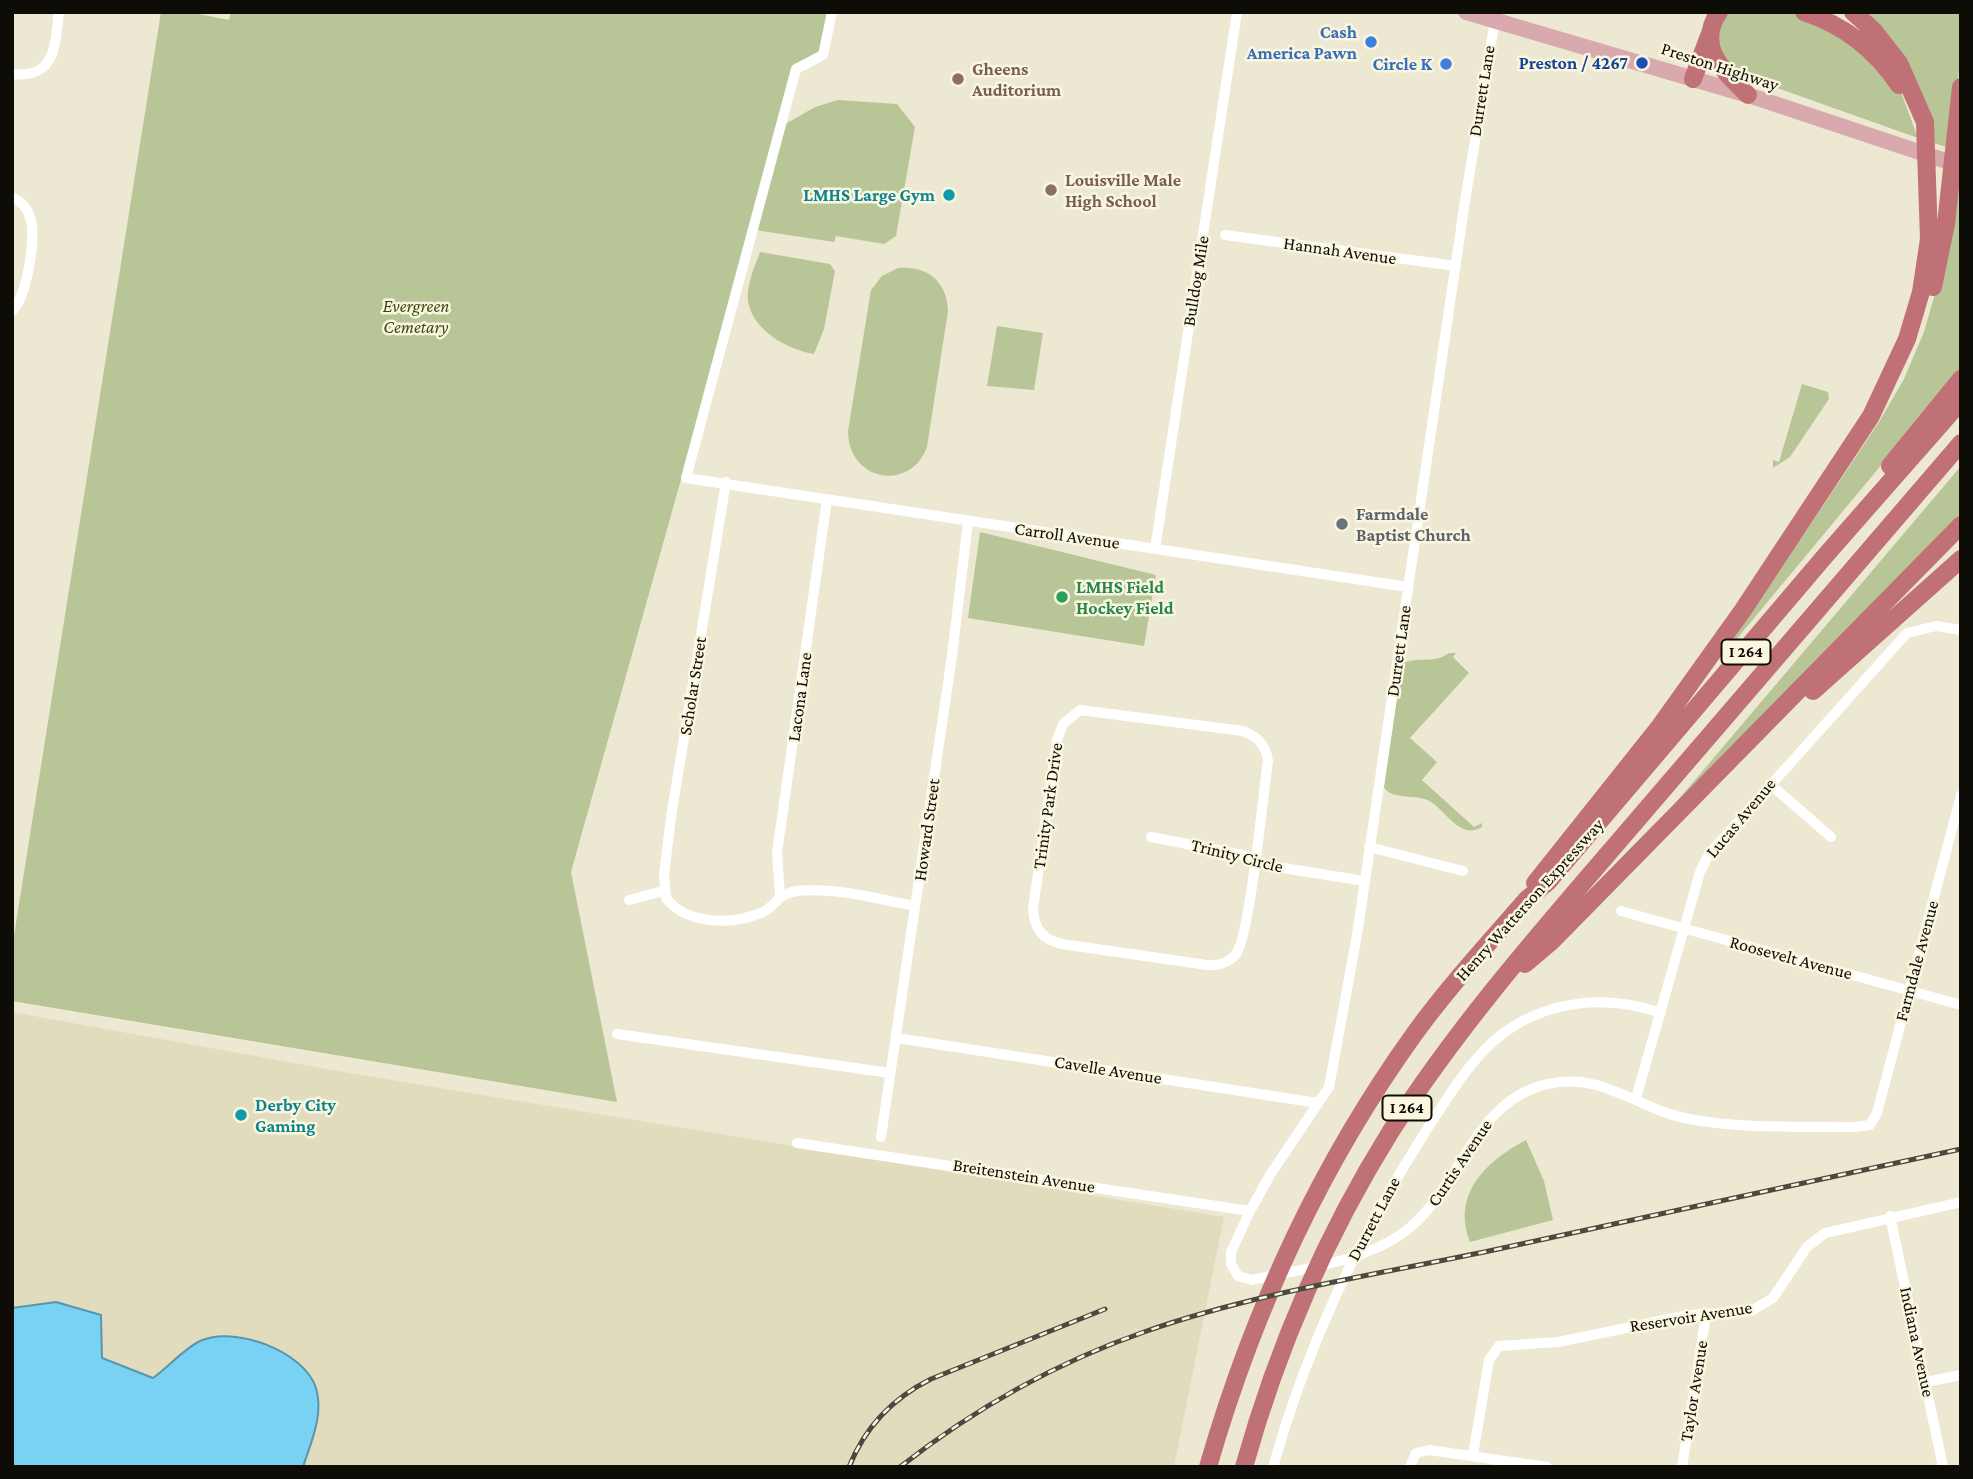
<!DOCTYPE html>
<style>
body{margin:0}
#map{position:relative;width:1973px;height:1479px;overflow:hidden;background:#ede8d2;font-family:"Crimson Pro",serif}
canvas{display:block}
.frame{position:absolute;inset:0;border:14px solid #0e0c06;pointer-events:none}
</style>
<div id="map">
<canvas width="1973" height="1479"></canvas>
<div class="frame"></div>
</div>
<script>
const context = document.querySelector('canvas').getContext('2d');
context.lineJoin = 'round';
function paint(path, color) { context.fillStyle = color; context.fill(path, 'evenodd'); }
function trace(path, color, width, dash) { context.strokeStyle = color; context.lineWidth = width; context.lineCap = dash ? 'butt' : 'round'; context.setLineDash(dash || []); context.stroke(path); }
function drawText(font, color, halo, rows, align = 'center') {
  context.font = font + ' "Crimson Pro",serif'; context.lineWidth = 5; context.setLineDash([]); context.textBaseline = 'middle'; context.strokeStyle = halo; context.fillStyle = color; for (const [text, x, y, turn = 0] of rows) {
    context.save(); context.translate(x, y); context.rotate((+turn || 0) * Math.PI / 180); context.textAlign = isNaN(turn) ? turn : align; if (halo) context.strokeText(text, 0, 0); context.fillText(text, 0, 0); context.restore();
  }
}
const built = new Path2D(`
 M12,1012l331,60 881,145 -50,250h-1162z`);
const green = new Path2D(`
 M161,12h27l41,8 2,-8h601l-9,43 -27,14 -225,803 46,230 -605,-101v-53z
 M1728,12h61l53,21 59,59 17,46 -183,-65 -8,-8 -11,-27z
 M1860,12h101v43l-12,93 -15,-5z
 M838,100l59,4 18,23 -19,109 -12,8 -48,-8 -2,6 -79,-12 27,-104 33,-19z
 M1955,180l6,2v187l-240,289 158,-236 25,-43 20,-47 14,-49z
 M760,252l70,12 5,7 -11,58 -10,25c-26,-4 -62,-24 -66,-53 -2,-14 7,-36 12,-49z
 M898,268c29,-3 49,13 50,43l-21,136c-17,46 -79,34 -79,-16l23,-141 11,-14z
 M997,326l46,7 -9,57 -47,-4z
 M1802,384l26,8 1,7 -39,58 -17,11v-8l6,2z
 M1961,466v50l-294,297z
 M980,532l176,43 -12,71 -176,-28z
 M1449,653h7l-3,4 16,16 -59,65 27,24 -15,18 52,47 8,-4v4c-22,13 -35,-15 -51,-25 -13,-9 -40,-1 -47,-15l18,-123c16,-9 31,1 47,-11z
 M1526,1140l18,41 9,39 -83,22c-19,-49 18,-82 56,-102z`);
const water = new Path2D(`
 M56,1302l45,13 1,43 51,20c15,-11 31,-29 47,-37 34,-16 104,10 116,47 8,27 -5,54 -13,79h-291v-159z`);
const minor = new Path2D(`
 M832,12l-9,43 -27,14 -110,409 722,109
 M1495,20l-30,181 -108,734 -28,152 -59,88 -20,36 -19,41v12l7,12 14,4c50,-12 109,-17 151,-47 58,-42 68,-132 145,-149 54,-13 91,26 141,35 54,10 111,7 165,8l16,-2 7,-12 84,-318
 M12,74c44,5 43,-29 47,-62
 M12,197c9,5 15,10 18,20 7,19 -3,80 -18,94
 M1225,235l231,31
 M726,482l-55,335 -7,58 2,23c21,27 65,27 95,15 16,-7 15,-19 36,-22 38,-4 81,8 118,15
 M1155,549l82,-537
 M1080,710l163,21c15,6 23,14 25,30 -5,32 -18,175 -32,193 -7,9 -19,12 -29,11l-145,-21c-20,-4 -28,-16 -29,-35l24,-169 6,-16z
 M1770,784l61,53
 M1151,837l92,18 22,10 99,16
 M1369,847l94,24
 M780,895l-3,-42 50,-354
 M629,900l34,-9
 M1621,911l340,94
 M617,1034l273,39
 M897,1038l421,65
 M1636,1098l64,-226 9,-18 198,-221 29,-7 25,4
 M881,1137l71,-481 16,-134
 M797,1143l453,68
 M1890,1216l53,251
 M1926,1382l35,-7
 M1473,1455l16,-95 10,-14 59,-4 131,-27 62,-4 22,-13 34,-51 18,-14 136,-31
 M1273,1467c34,-122 88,-235 156,-341 22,-33 43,-70 76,-94 46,-33 104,-37 156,-19
 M1410,1467l6,-14 13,-3 118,17
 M1682,1467l24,-152`);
const primary = new Path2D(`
 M1466,12l282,83 213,71`);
const motorway = new Path2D(`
 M1719,12c-24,35 5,59 29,83
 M1804,12c41,14 71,37 95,73
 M1693,79l16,-43
 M1933,287l13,-63 15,-137
 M1890,466l71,-87
 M1813,691l148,-132
 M1535,883l125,-157 83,-116 128,-194 36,-77 14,-47 8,-53 -4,-117 -26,-59 -25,-32 -21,-19
 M1525,964l26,-22 410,-417
 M1208,1467c45,-156 112,-302 207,-434 34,-47 74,-90 112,-134l21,-17 277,-326 136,-155
 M1244,1467c33,-118 82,-232 147,-336 76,-119 173,-225 264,-332 102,-119 204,-237 306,-356`);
const rail = new Path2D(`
 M849,1467c16,-40 44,-69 82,-88l174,-70
 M900,1467c74,-58 155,-104 244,-135 111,-39 230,-57 345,-81 157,-34 314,-68 472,-102`);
const markers = [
 [1371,42,7,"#3f7fe0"],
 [1642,63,7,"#1a4fb4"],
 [1446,64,7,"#3f7fe0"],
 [958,79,7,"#8d6e63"],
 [1051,190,7,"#8d6e63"],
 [949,195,7,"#0f9aa8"],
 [1342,524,7,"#6b7280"],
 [1062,597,7,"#2e9e5b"],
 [241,1115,7,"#0f9aa8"]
];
const shields = [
 [1746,652,49],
 [1407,1108,49]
];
const shieldNames = [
 ["I 264",1746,652],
 ["I 264",1407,1108]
];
const shopNames = [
 ["Cash",1357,32],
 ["America Pawn",1357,53],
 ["Circle K",1432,64]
];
const transitNames = [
 ["Preston / 4267",1628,63]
];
const streetNames = [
 ["Preston Highway",1720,67,18],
 ["Durrett Lane",1482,91,-81],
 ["Hannah Avenue",1340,251,8],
 ["Bulldog Mile",1196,281,-81],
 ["Carroll Avenue",1067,536,8],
 ["Durrett Lane",1399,651,-82],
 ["Scholar Street",693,686,-81],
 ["Lacona Lane",800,697,-82],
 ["Trinity Park Drive",1048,806,-82],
 ["Lucas Avenue",1741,818,-50],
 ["Howard Street",927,830,-82],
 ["Trinity Circle",1237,856,14],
 ["Henry Watterson Expressway",1530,900,-48],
 ["Roosevelt Avenue",1791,958,15],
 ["Farmdale Avenue",1917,961,-75],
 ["Cavelle Avenue",1108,1070,9],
 ["Curtis Avenue",1460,1163,-56],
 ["Breitenstein Avenue",1024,1176,9],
 ["Durrett Lane",1374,1219,-62],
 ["Reservoir Avenue",1691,1317,-9],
 ["Indiana Avenue",1917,1342,78],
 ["Taylor Avenue",1694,1391,-81]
];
const educationNames = [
 ["Gheens",972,69],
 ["Auditorium",972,90],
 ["Louisville Male",1065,180],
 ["High School",1065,201]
];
const cultureNames = [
 ["LMHS Large Gym",935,195],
 ["Derby City",255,1105,"left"],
 ["Gaming",255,1126,"left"]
];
const parkNames = [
 ["Evergreen",416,306],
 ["Cemetary",416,327]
];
const worshipNames = [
 ["Farmdale",1356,514],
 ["Baptist Church",1356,535]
];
const leisureNames = [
 ["LMHS Field",1076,587],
 ["Hockey Field",1076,608]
];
paint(built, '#e2dcbe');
paint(green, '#b8c697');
paint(water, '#79d1f3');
trace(water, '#5996ac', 2);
trace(minor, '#fff', 10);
trace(primary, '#d9aaad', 16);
trace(motorway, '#c07176', 18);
trace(rail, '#4c493f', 5);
trace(rail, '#faf6df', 2.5, [8]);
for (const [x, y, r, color] of markers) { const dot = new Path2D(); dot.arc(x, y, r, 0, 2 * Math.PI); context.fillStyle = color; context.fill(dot); trace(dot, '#faf6df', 2.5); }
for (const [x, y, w] of shields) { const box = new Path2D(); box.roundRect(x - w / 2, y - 12.5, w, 25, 5); context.fillStyle = '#faf6df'; context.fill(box); trace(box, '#0e0c06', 2); }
drawText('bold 16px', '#0e0c06', null, shieldNames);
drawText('bold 18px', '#366cbe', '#faf6df', shopNames, 'right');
drawText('bold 18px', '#164399', '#faf6df', transitNames, 'right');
drawText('18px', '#0e0c06', '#faf6df', streetNames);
drawText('bold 18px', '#785e54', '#faf6df', educationNames, 'left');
drawText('bold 18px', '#0d838f', '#faf6df', cultureNames, 'right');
drawText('italic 18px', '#3b4713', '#faf6df', parkNames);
drawText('bold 18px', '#5b616d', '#faf6df', worshipNames, 'left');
drawText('bold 18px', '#27864d', '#faf6df', leisureNames, 'left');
</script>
